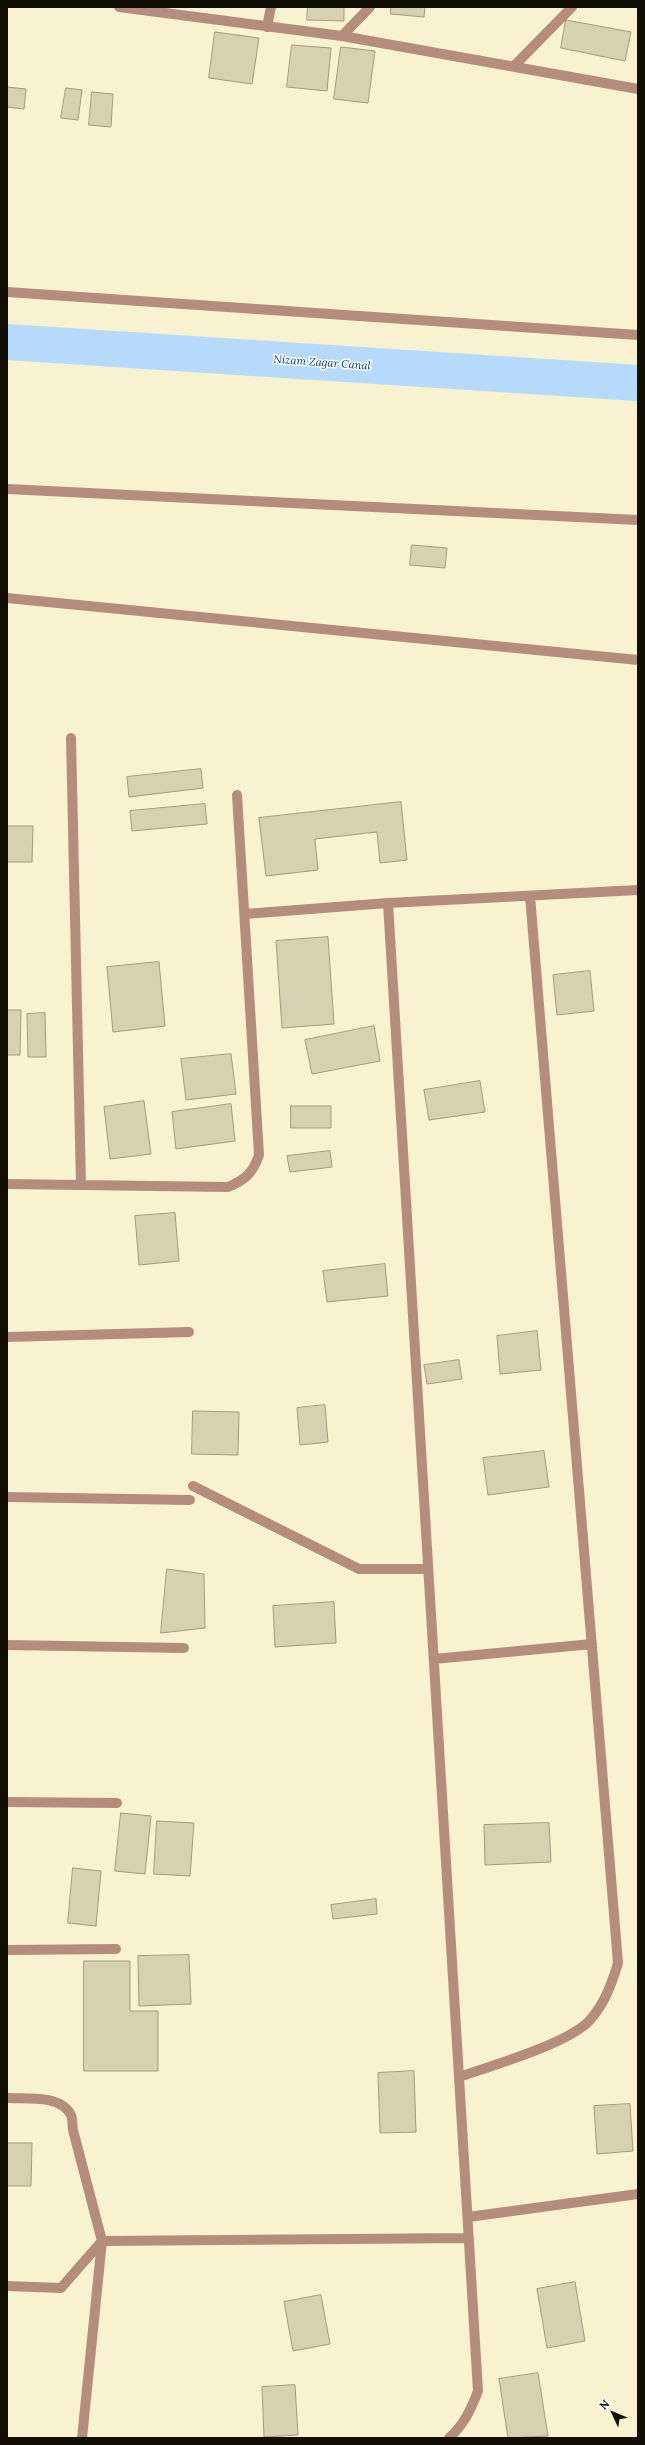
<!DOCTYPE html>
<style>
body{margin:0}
#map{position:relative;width:645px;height:2445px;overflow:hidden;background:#f8f2d1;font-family:Lora,serif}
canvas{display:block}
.frame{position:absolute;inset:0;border:8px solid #120f05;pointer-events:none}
.north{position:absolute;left:593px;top:2393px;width:40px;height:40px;-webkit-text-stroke:3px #fefefe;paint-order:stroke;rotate:314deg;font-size:11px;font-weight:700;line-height:16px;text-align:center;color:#120f05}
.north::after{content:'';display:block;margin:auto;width:14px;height:18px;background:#120f05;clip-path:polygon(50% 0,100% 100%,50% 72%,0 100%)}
</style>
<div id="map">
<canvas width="645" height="2445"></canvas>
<div class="frame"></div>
<div class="north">N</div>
</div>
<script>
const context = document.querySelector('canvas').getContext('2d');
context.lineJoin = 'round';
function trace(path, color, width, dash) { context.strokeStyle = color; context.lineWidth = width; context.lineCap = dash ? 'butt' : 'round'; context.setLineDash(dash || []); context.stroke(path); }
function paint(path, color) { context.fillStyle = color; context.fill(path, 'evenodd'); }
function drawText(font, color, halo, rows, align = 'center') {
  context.font = font + ' Lora,serif'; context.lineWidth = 3; context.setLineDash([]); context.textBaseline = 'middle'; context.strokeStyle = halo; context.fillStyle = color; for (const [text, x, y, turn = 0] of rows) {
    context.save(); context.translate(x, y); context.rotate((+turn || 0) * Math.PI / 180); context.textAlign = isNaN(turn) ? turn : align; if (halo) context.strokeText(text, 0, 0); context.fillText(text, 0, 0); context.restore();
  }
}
const canal = new Path2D(`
 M7,342l631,41`);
const building = new Path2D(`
 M308,7h36v14l-37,-1z
 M391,7h34l-1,10 -33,-3z
 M566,20l65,12 -6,29 -64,-13z
 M215,32l44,6 -7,46 -43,-6z
 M292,45l39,3 -4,43 -40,-4z
 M341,47l34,4 -7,52 -34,-4z
 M7,87l19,2 -2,20 -17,-2z
 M66,88l16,2 -4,30 -17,-2z
 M92,92l21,2 -2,33 -22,-2z
 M412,545l35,3 -2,20 -35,-3z
 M201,769l2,19 -74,9 -2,-20z
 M401,802l6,58 -27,3 -3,-31 -62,7 3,31 -52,6 -7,-58z
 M205,804l2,20 -75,7 -2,-20z
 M7,826h26l-1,36h-25z
 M328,937l6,87 -52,4 -6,-87z
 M159,962l6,64 -52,6 -6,-65z
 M590,971l4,40 -37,4 -4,-40z
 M7,1010h14l-1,45h-13z
 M45,1013l1,44h-18l-1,-43z
 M374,1026l6,35 -68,13 -7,-34z
 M231,1054l5,40 -50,6 -5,-41z
 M480,1081l5,31 -56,8 -5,-30z
 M144,1101l7,53 -41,5 -6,-52z
 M231,1104l4,37 -59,8 -4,-37z
 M291,1106h40v22h-40z
 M330,1151l2,16 -42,5 -3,-16z
 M175,1213l4,48 -40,4 -4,-49z
 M385,1264l3,32 -61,6 -4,-31z
 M537,1331l4,39 -41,4 -3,-38z
 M459,1360l3,19 -35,5 -3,-19z
 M325,1405l3,37 -28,3 -3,-37z
 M193,1411l46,1 -1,43 -46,-1z
 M544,1451l5,36 -61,8 -5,-37z
 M167,1569l37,5 1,54 -44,5z
 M334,1602l2,41 -61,4 -2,-41z
 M121,1813l30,3 -6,58 -30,-3z
 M157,1821l37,2 -4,53 -36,-2z
 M549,1823l2,39 -66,3 -1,-40z
 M73,1868l28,3 -5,55 -28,-3z
 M376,1899l1,15 -44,5 -2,-14z
 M189,1955l2,49 -52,2 -1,-50z
 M84,1961h46v50h28v60h-74z
 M414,2071l2,61 -36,1 -2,-60z
 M630,2104l3,47 -36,3 -3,-48z
 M7,2143h25l-1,43h-24z
 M575,2282l10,59 -38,7 -10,-59z
 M321,2295l9,49 -37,7 -9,-49z
 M538,2373l10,63 -40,2 -9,-59z
 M295,2385l3,50 -34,2 -2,-50z`);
const minor = new Path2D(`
 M119,7l223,29 296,53
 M267,27l4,-20
 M342,36l28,-29
 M514,66l58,-59
 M7,292l631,43
 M7,489l631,31
 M7,598l631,62
 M71,738l10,447
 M388,903l90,1488c-7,18 -14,34 -29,47
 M245,914l143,-11 250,-13
 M7,1184l221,3c17,-7 25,-14 31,-32l-22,-360
 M7,1337l182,-5
 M193,1486l166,83h69
 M7,1497l183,3
 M7,1645l177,3
 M434,1659l158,-15
 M7,1802l110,1
 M7,1950l109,-1
 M459,2077c32,-11 111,-34 131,-57 15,-17 22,-37 28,-57l-88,-1067
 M7,2098c19,1 53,-4 64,17 2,4 1,11 2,15l29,111 -20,197
 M468,2217l170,-23
 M7,2286l54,2 41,-47 367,-3`);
const waterNames = [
 ["Nizam Zagar Canal",322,363,4]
];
trace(canal, '#b5dafb', 36);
paint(building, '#d8d1b1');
trace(building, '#a19b7c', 1);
trace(minor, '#b58d7c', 10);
drawText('italic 11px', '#003e67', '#fefefe', waterNames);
</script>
